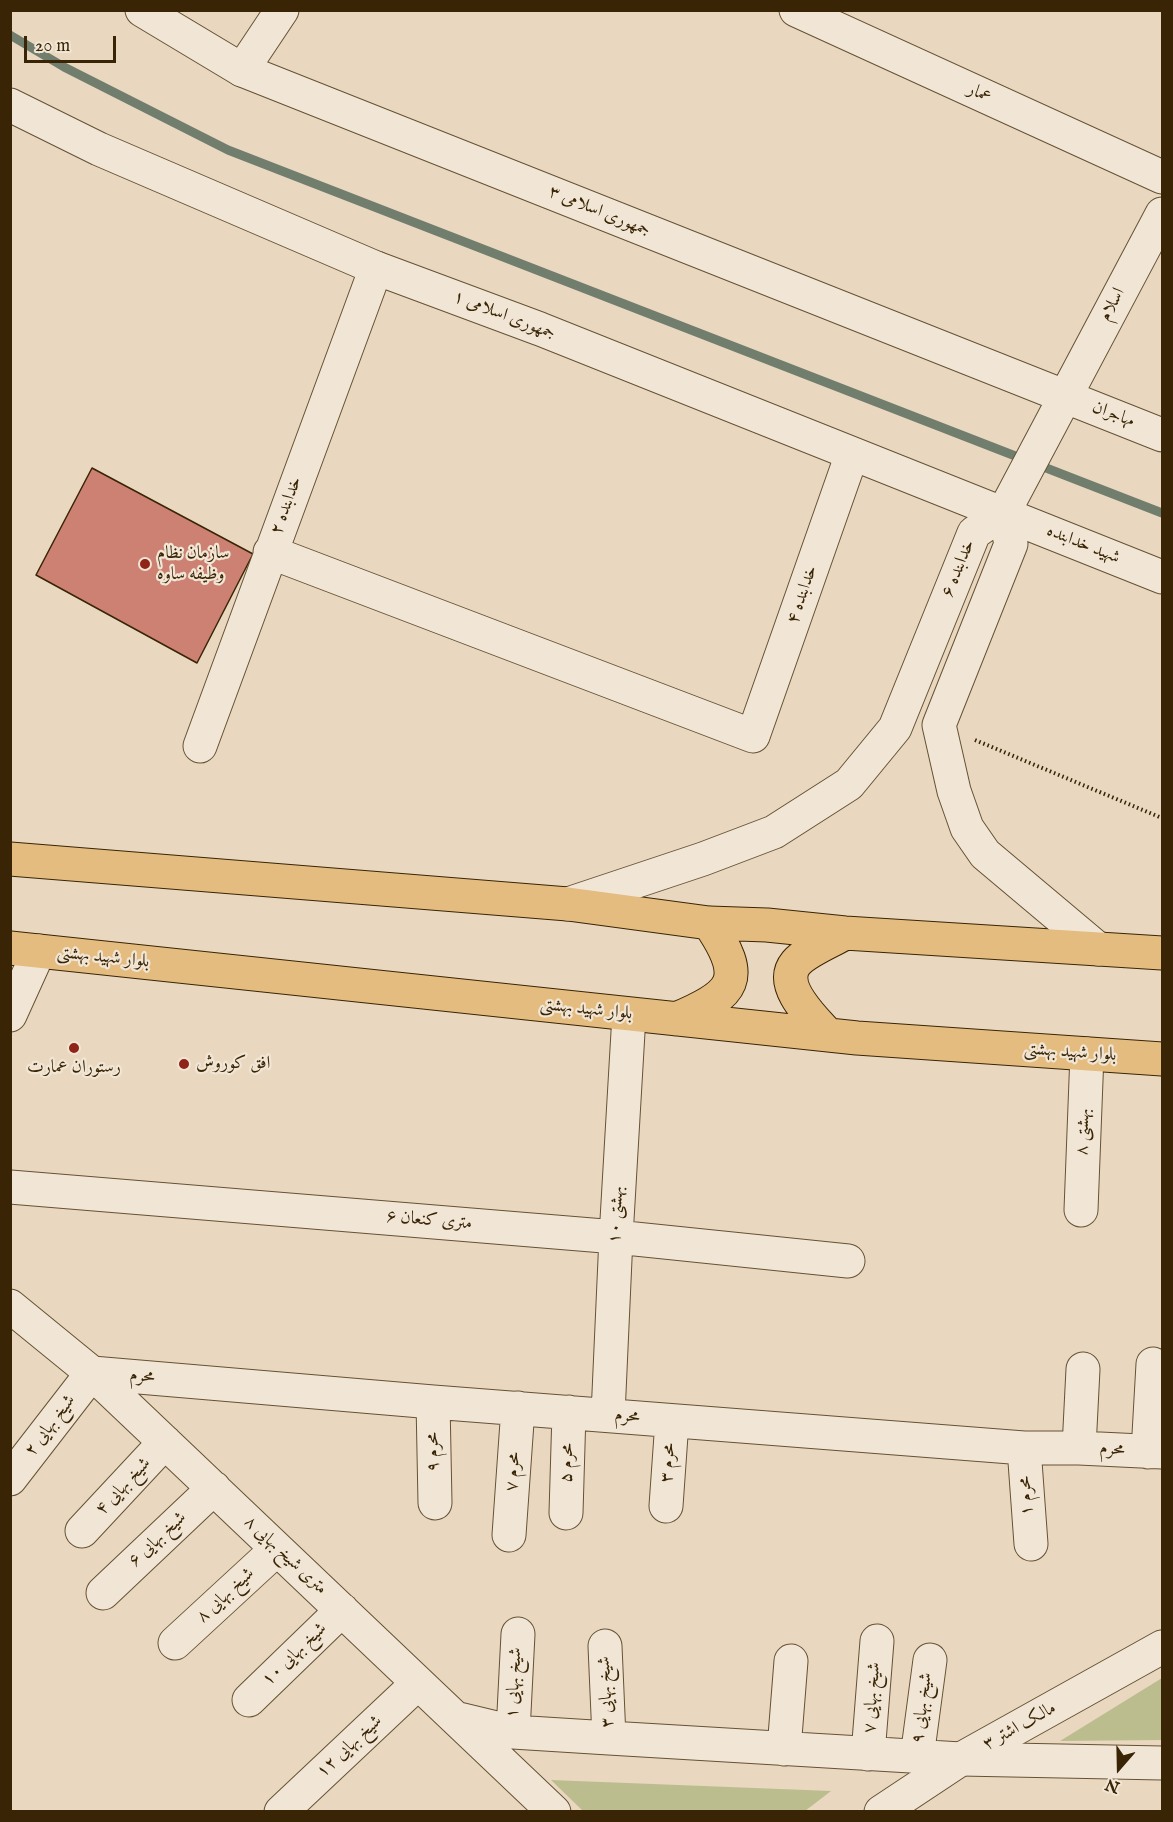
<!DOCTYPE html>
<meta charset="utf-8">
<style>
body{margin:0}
#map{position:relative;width:1173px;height:1822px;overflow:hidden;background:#e9d8bf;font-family:"IM FELL English",serif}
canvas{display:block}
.frame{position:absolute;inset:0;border:12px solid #392505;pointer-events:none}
.north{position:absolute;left:1089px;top:1738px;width:60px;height:60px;-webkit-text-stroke:4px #f1e6d5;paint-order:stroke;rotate:200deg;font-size:16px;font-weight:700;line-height:24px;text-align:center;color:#392505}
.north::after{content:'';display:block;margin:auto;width:21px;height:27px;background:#392505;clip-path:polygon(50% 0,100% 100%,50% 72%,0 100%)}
.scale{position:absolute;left:24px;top:36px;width:92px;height:27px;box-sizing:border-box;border:3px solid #392505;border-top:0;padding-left:8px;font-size:18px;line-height:21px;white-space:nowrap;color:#392505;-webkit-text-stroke:4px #f1e6d5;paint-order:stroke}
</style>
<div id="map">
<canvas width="1173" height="1822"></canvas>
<div class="frame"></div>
<div class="north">N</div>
<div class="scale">20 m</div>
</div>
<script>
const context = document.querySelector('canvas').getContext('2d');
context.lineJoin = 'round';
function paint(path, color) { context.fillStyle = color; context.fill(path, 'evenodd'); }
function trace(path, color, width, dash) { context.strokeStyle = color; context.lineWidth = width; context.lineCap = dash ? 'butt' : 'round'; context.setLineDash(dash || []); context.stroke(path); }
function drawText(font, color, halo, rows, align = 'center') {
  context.font = font + ' "IM FELL English",Amiri,serif'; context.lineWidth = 4.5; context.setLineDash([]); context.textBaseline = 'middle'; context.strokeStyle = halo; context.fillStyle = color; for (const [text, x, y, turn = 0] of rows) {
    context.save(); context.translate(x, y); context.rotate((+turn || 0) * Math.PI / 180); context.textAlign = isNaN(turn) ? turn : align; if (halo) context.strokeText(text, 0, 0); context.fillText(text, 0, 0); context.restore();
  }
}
const green = new Path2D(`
 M1162,1678v62l-102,1z
 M551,1780l280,11 -26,20 -221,1z`);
const stream = new Path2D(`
 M10,35l54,32 164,83 934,363`);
const building = new Path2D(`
 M92,468l161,86 -56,109 -161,-88z`);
const path = new Path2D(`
 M975,740l187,78`);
const minor = new Path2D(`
 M796,10l366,167
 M242,70l40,-60
 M270,552l483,184 99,-282
 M200,746l176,-478
 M10,1015l29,-64
 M10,1187l606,50 232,24
 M1081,1210l6,-156
 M10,1306l82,67 462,439
 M433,1402l2,101
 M608,1415l8,-178 13,-222
 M1024,1448l7,96
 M1079,1448l4,-79
 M1148,1452l5,-88
 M10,1479l82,-106 341,29 591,46h55l83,4
 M666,1506l6,-85
 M566,1513l3,-101
 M82,1531l83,-89
 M509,1535l9,-127
 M103,1593l111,-105
 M175,1643l102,-94
 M605,1646l4,92
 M249,1700l93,-90
 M459,1719l54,13 96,6 352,21 201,4
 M513,1732l5,-98
 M784,1749l7,-88
 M868,1754l9,-113
 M917,1757l13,-97
 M281,1812l137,-129`);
const tertiary = new Path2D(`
 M142,10l100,60 920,365
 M10,105l89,44 277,119 164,61 622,248
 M1004,512l7,32 -72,181 15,66 13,37 18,26 113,95
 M568,904l135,-45 71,-27 75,-48 46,-56 79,-195 30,-21 158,-298
 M881,1812l80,-53 201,-112`);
const primary = new Path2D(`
 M10,859l558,45 141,19 58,2 78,8 317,20
 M10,948l847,90 305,21
 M676,1019c60,-25 71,-40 33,-96
 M828,1035c-14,-16 -51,-49 -32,-72 10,-12 36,-22 49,-30`);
const markers = [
 [145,564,6,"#8f2418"],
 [74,1048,6,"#8f2418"],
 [184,1064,6,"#8f2418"]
];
const streetNames = [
 ["عمار",979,94,24],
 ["جمهوری اسلامی ۳",599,212,22],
 ["اسلام",1113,305,-62],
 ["جمهوری اسلامی ۱",504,316,21],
 ["مهاجران",1113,415,21],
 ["خدابنده ۲",287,506,-70],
 ["شهید خدابنده",1083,545,22],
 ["خدابنده ۶",959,569,-68],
 ["خدابنده ۴",803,595,-71],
 ["بلوار شهید بهشتی",103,958,6],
 ["بلوار شهید بهشتی",586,1010,6],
 ["بلوار شهید بهشتی",1070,1053,4],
 ["بهشتی ۸",1084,1132,-88],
 ["بهشتی ۱۰",617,1215,-87],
 ["۶ متری کنعان",429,1221,5],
 ["محرم",142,1377,5],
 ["محرم",627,1417,5],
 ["شیخ بهایی ۲",51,1426,-53],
 ["محرم",1112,1450,4],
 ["محرم ۹",434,1452,-91],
 ["محرم ۵",568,1463,-88],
 ["محرم ۳",669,1463,-86],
 ["محرم ۷",514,1472,-86],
 ["شیخ بهایی ۴",124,1487,-47],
 ["محرم ۱",1027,1496,-94],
 ["شیخ بهایی ۶",158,1540,-43],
 ["۸ متری شیخ بهایی",285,1556,43],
 ["شیخ بهایی ۸",226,1596,-43],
 ["شیخ بهایی ۱۰",295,1655,-44],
 ["شیخ بهایی ۱",515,1683,-87],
 ["شیخ بهایی ۳",607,1692,-93],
 ["شیخ بهایی ۷",873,1698,-86],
 ["شیخ بهایی ۹",923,1708,-83],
 ["مالک اشتر ۳",1020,1727,-29],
 ["شیخ بهایی ۱۲",350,1747,-43]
];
const poiNames = [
 ["سازمان نظام",157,554],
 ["وظیفه ساوه",157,575],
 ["افق کوروش",196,1064],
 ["رستوران عمارت",74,1068,"center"]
];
paint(green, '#bcbd8e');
trace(stream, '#717e6d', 9);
paint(building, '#cd8173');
trace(building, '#392505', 1.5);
trace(minor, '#655234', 35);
trace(tertiary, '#655234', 35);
trace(primary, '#392505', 35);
trace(path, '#392505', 4, [1.5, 3]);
trace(minor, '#f1e6d5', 33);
trace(tertiary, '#f1e6d5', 33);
trace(primary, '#e4bc80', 33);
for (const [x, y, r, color] of markers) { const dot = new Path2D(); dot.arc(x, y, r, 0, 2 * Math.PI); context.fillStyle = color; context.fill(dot); trace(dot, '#f1e6d5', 2); }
drawText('18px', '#392505', '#f1e6d5', streetNames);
drawText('18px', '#392505', '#f1e6d5', poiNames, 'left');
</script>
